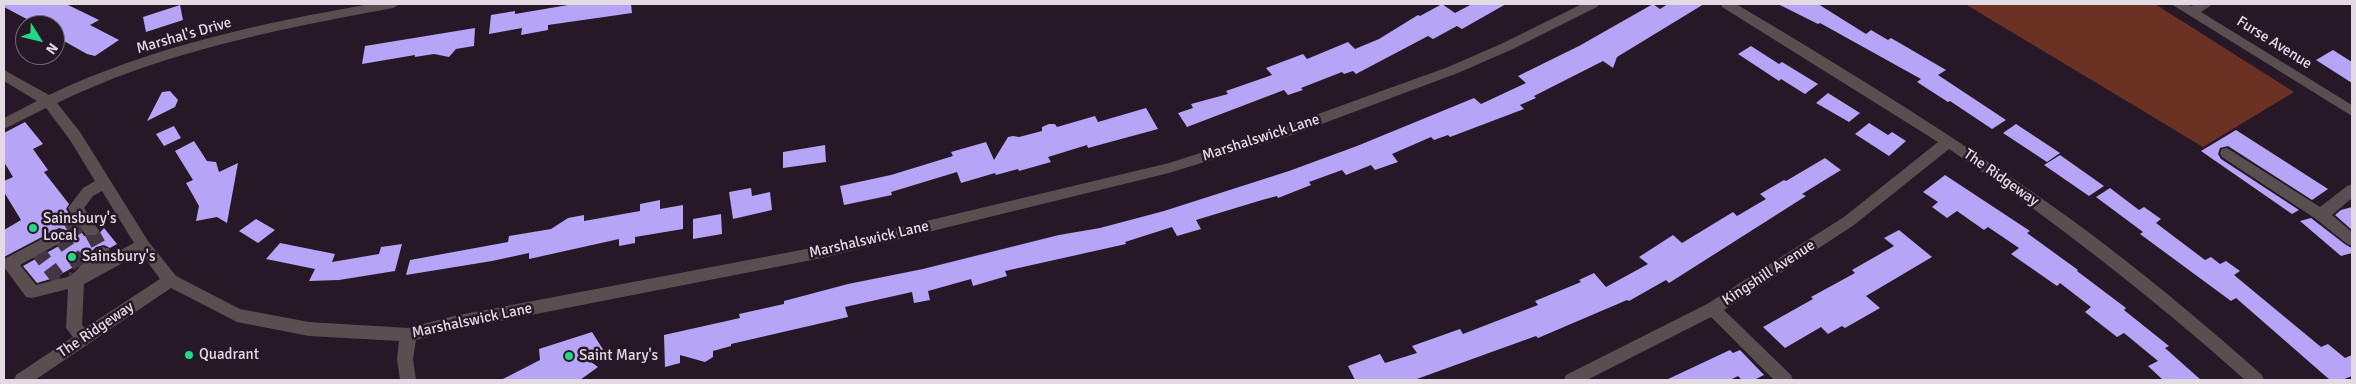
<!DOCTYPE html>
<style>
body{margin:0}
#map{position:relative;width:2356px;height:384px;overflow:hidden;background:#271827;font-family:Signika,sans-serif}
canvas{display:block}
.frame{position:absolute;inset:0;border:5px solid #e4dae4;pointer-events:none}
.north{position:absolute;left:15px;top:15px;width:50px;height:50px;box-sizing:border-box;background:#271827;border:1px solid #736673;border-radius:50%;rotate:126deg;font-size:14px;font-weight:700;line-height:20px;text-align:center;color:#e4dae4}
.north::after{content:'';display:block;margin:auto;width:18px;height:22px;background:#21d887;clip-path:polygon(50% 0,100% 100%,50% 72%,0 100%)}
</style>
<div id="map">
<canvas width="2356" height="384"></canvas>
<div class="frame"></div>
<div class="north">N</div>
</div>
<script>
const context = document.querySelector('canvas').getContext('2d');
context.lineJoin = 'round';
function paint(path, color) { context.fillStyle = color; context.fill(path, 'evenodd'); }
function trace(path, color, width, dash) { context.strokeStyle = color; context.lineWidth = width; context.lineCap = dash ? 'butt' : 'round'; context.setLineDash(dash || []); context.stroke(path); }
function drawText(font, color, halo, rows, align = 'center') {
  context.font = font + ' Signika,sans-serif'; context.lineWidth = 5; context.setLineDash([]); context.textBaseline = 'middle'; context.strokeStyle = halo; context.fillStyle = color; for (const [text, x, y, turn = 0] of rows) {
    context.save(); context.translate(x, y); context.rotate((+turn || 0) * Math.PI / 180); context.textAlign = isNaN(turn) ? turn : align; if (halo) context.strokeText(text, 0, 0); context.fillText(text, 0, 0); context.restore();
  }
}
const green = new Path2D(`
 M1965,4h190l139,88 -91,55z`);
const building = new Path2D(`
 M4,4h62l33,16 -9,5 29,15 -24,16 -8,-2 -32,-18v-11h-17l-34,-18z
 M574,4h57l1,9 -84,12v5l-27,5 1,-7 -33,6 2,-19 24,-4v3z
 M1442,4l13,9 17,-9h34l-44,25 -5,-3 -24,13 -5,-3 -72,38 -3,-3 -9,3 -2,-2 -41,16 2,2 -15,5 -4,-5 -97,37 -9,-14 15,-5 -2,-4 37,-10 -2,-3 46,-16 -6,-7 13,-5 24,-9 4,5 41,-17 7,7 24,-10 39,-24 2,1z
 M1653,4l7,5 8,-5h36l-87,53 -4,11 -10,-7 -69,35 2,2 -16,7 4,4 -74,28 -2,-2 -14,5 -3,-3 -39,17 6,8 -23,8 -4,-5 -25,10 -4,-5 -33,12 2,3 -33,13 -1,-2 -15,4 -66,20 5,9 -24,7 -5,-9 -47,15 1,2 -121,27 2,5 -34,10 -2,-7 -43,12 2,9 -16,3 -2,-11 -67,15 3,10 -117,27v2l-18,5v6l-8,5 -25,-7v8l-15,4 -1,-32 76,-17 -1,-4 45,-10v-3l64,-17 75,-15 136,-34 41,-7 64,-17 125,-40 68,-25 117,-48 7,6 45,-21 -8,-7 61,-30z
 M1778,4h40l48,30 5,-4 17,10 3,-2 55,32 -8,5 68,45 -14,9 -42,-28 -2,1 -31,-20 4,-3 -101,-56 -2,1z
 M180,5l3,15 -37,12 -3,-15z
 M475,28l-1,18 -18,3 -7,8 -15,-3 -19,3v-2l-53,9 3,-18z
 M1751,46l28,18 3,-2 36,22 -13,10 -24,-15 -2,2 -41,-27z
 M2333,50l19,12v21l-36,-23z
 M170,91l8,9 -3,7 -28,14 15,-29z
 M1828,93l32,20 -11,9 -33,-19z
 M1146,108l12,21 -70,19 -1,-3 -39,12 3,5 -32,9 -1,-2 -22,6 -1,-2 -34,10 -4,-11 -66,20 1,3 -48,10 -4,-19 51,-11 62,-19 -2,-4 35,-10 8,18 14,-23 5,-1 6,1 23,-6v-4l7,-3h6l2,3 38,-11 3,6z
 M25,122l18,22 -10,5 15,21 -4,2 25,32 -3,5 18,27 12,1 8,-9 13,16 -7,4 -6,-3 -8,2 -17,17 -25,14 -17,5 -14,-17 43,-24 4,-6 -4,-6 -7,-2 -55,29v-27l17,-10 -17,-28v-11l9,-4 -9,-15v-29z
 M1869,123l19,12 4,-3 14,9 -17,15 -34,-22z
 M2016,124l44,29 -13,9 -44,-29z
 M174,126l7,12 -17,8 -8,-12z
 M2236,130l92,59 -16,11 -84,-54 -8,2 -2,6 3,5 78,51 -7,4 -91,-63z
 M194,141l13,20 9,1 3,10 19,-9 -11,60 -10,-6 -21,4 3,-15 -13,-23 7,-3 -18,-29z
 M825,145l1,17 -43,6v-16z
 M2060,155l44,31 -15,10 -45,-31z
 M1825,158l16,12 -39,24 4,2 -137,87 -3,-3 -37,21 -2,-1 -89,38 -2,-2 -122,44h-59l-7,-14 32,-12 5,9 32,-10 -5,-7 48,-17 3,5 75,-29 -3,-4 46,-19 -2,-2 15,-7 12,14 42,-23 -9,-7 34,-22 9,8 51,-31 4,4 29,-17 -6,-5 24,-14 2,1z
 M1945,175l85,56 -3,2 51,37 -1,1 49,37 -2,2 45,36 -4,2 36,32h-38l-15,-14 10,-5 -34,-28 -7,4 -32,-25 6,-5 -31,-24 -3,3 -46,-32 8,-6 -31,-21 -4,3 -27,-19 -10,7 -15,-11 6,-5 -15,-10z
 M751,188l1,8 18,-4 2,18 -39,9 -4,-27z
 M2110,188l29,22 5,-3 17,12 -5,4 49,37 6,-3 9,7 6,-3 14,10 -6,4 87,72 7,-3 17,14 7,-3v21l-10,4h-12l-94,-82 -5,3 -91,-67 3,-2 -47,-35z
 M660,200v9l23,-4v24l-48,8v6l-16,3v-7l-90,20v-6l-37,8 -86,14 4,-15 98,-18 1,-6 42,-7 17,-11 16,-3v6l56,-10v-7z
 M2352,207v23l-17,-15 6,-5z
 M721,214l1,20 -29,5v-20z
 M2311,218l35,27 6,3v5l-11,3 -41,-35z
 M256,219l19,11 -17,13 -19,-12z
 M1899,230l33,27 -66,39 14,12 -35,20 -3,-2 -14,8 -7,-7 -36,21 -22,-21 50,-28 -2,-2 44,-24 -3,-3 42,-24 -10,-8z
 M280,243l55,11 -3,8 47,-8 2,-7 21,-3 -7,27 -56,9 -30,1 6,-12 -49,-10z
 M592,332l12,19 -13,11 7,5 -18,13h-79l39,-20 -1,-11z
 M1730,350l3,3 7,-3 24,25 -10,5h-12l-4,-4 -8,4h-64z`);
const minorTunnel = new Path2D(`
 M91,231l12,22
 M36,249l21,28 19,4 4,-15 -20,-30 25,-13`);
const minor = new Path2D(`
 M370,4h30l-7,4c-114,21 -231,44 -336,95l23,29 68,109 28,35 64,33 69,13 99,6 46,-12 368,-70 347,-83 116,-37 163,-59 55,-24 79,-39h17l-2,3 -84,42 -55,24 -163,61 -126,39 -347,85 -368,72 -38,10 -3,19 3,21h-16l-3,-21 2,-18 -90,-5 -72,-14 -66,-34 -136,92h-21l2,-5 57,-38 -7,-9 2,-39 -36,9 -6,-1 -22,-30v-8l51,-27 5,-2 5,2 3,4 -3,4 -45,25 16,20 35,-9 26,-27 6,-2 6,2v7l25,-13 -32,-52 -9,5 -9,12 15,23 -3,4h-10l-18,-27 15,-20 12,-7 -25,-41 -24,-32 -42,21v-11l33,-17 -33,-20v-11l45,25c100,-48 213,-72 321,-91zM141,253l19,26 -75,49 -3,-3 2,-41z
 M1721,4h15c115,68 228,138 336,216 66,48 129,101 190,155l2,5h-19c-94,-84 -192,-160 -296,-231l-95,76 -130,85 67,65 2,5h-19l-63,-63 -124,63h-23l2,-5 141,-71 137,-87 94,-75 -216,-135z
 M2171,4h16l4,2 6,-2h16l-12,8 151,93v11z
 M2227,148l93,59 27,-21 5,-2v14l-20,17 20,17v14l-5,-2 -31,-25 -94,-62 -2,-4 2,-4z`);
const markers = [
 [33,228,5,"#21d887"],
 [72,257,5,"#21d887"],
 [189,355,5,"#21d887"],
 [569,356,5,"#21d887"]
];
const streetNames = [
 ["Marshal's Drive",184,36,-16],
 ["Furse Avenue",2274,43,32],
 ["Marshalswick Lane",1261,138,-18],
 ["The Ridgeway",2001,178,35],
 ["Marshalswick Lane",869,240,-13],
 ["Kingshill Avenue",1769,273,-33],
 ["Marshalswick Lane",472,321,-12],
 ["The Ridgeway",96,330,-34]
];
const poiNames = [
 ["Sainsbury's",43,219],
 ["Local",43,236],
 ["Sainsbury's",82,257],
 ["Quadrant",199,355],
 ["Saint Mary's",579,356]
];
paint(green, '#6b3122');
paint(building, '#b6a4f7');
trace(minorTunnel, '#433543', 15, [15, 8]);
paint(minor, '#594e50');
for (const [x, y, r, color] of markers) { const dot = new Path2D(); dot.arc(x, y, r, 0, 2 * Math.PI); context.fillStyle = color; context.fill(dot); trace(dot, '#271827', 2); }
drawText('15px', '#e4dae4', '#271827', streetNames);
drawText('15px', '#e4dae4', '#271827', poiNames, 'left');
</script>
